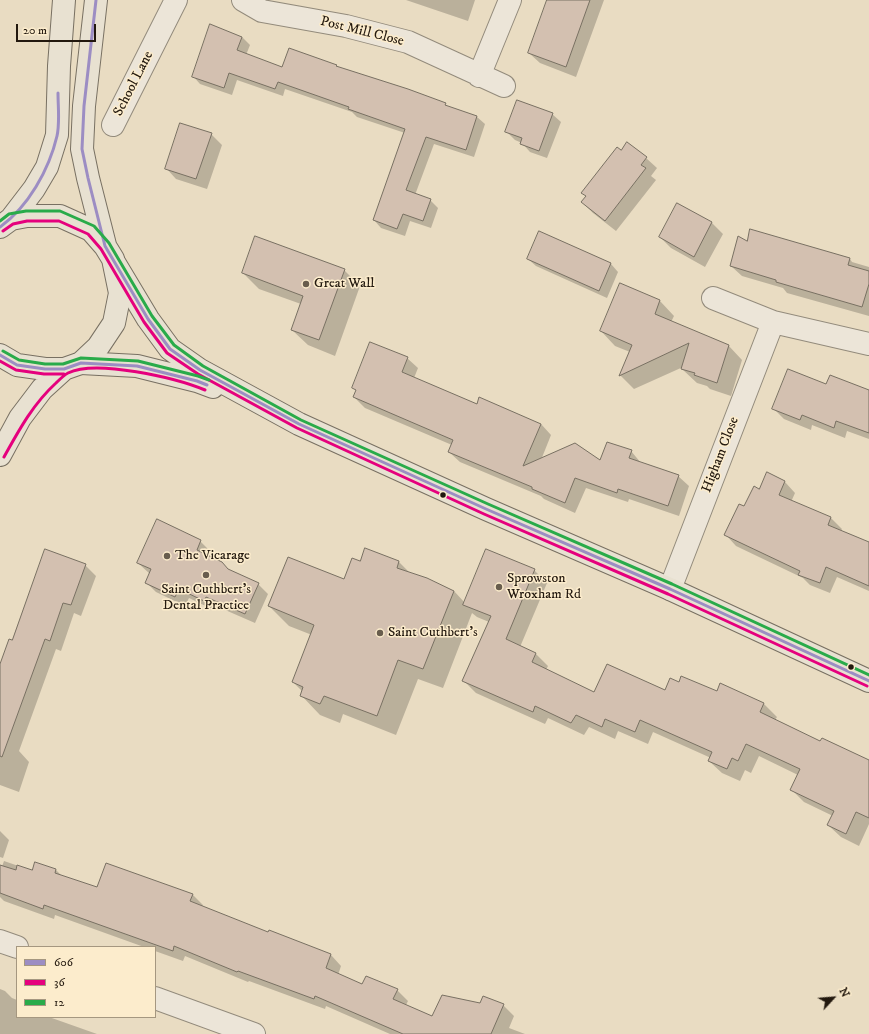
<!DOCTYPE html>
<style>
body{margin:0}
#map{position:relative;width:869px;height:1034px;overflow:hidden;background:#e9dcc2;font-family:"IM FELL DW Pica",serif}
canvas{display:block}
.legend{position:absolute;left:16px;top:946px;width:140px;height:72px;box-sizing:border-box;background:#fceccc;border:1px solid #a59780;margin:0;padding:5px 7px;list-style:none;font-size:12px;color:#22180e}
.legend li{display:flex;align-items:center;gap:8px;height:20px}
.legend b{width:20px;border:1px solid #a59780}
.north{position:absolute;left:813px;top:978px;width:40px;height:40px;-webkit-text-stroke:3px #fceccc;paint-order:stroke;rotate:64deg;font-size:11px;font-weight:700;line-height:16px;text-align:center;color:#22180e}
.north::after{content:'';display:block;margin:auto;width:14px;height:18px;background:#22180e;clip-path:polygon(50% 0,100% 100%,50% 72%,0 100%)}
.scale{position:absolute;left:16px;top:24px;width:80px;height:18px;box-sizing:border-box;border:2px solid #22180e;border-top:0;padding-left:5px;font-size:12px;line-height:14px;white-space:nowrap;color:#22180e;-webkit-text-stroke:3px #fceccc;paint-order:stroke}
</style>
<div id="map">
<canvas width="869" height="1034"></canvas>
<ul class="legend">
<li><b style="height:5px;background:#9c8dc3"></b>606</li>
<li><b style="height:5px;background:#e5007d"></b>36</li>
<li><b style="height:5px;background:#29ab4a"></b>12</li>
</ul>
<div class="north">N</div>
<div class="scale">20 m</div>
</div>
<script>
const context = document.querySelector('canvas').getContext('2d');
context.lineJoin = 'round';
function paint(path, color) { context.fillStyle = color; context.fill(path, 'evenodd'); }
function trace(path, color, width, dash) { context.strokeStyle = color; context.lineWidth = width; context.lineCap = dash ? 'butt' : 'round'; context.setLineDash(dash || []); context.stroke(path); }
function drawText(font, color, halo, rows, align = 'center') {
  context.font = font + ' "IM FELL DW Pica",serif'; context.lineWidth = 3; context.setLineDash([]); context.textBaseline = 'middle'; context.strokeStyle = halo; context.fillStyle = color; for (const [text, x, y, turn = 0] of rows) {
    context.save(); context.translate(x, y); context.rotate((+turn || 0) * Math.PI / 180); context.textAlign = isNaN(turn) ? turn : align; if (halo) context.strokeText(text, 0, 0); context.fillText(text, 0, 0); context.restore();
  }
}
const shadow = new Path2D(`
 M406,0h69l-7,21z
 M548,0h56l-28,77 -36,-14 -11,-10z
 M210,26l32,11 8,8 -4,10 37,13 53,-3 3,3 106,36 2,3 30,10 8,7 -11,33 -40,-13 -19,51 15,5 8,8 -7,20 -21,-7 -5,15 -24,-8 -7,-8 31,-87 -48,-16 -5,-5 -67,-23 -2,7 -46,-16 -5,15 -32,-11 -7,-8z
 M552,114l9,8 -14,36 -17,-6 -8,-9 -7,-3 -9,-9z
 M211,134l11,11 -15,44 -31,-10 -10,-11z
 M621,151l25,7 11,10 -6,8 5,4 -40,51 -23,-18 -11,-11z
 M677,204l35,19 11,11 -18,33 -34,-19 -11,-11z
 M751,230l99,29 2,3 17,5v49l-82,-23 -4,-5 -41,-12 -11,-10 16,-24z
 M528,259l83,5 7,8 -11,26 -71,-32z
 M344,270l16,16 -25,70 -27,-11 -16,-15 9,-26 -42,-15 -16,-16z
 M621,284l39,17 14,15 -3,6 57,23 14,15 -11,36 -21,-7 -3,-3 -10,-3 -15,-14 1,-2 -49,22 -14,-14 10,-23 -15,-6 -14,-15z
 M407,358l11,10 -4,10 63,27 64,19 10,11 -10,25 60,1 30,-10 10,12 37,13 11,10 -10,30 -50,-17 -1,3 -42,-14 -11,25 -31,-14 -3,-3 -81,-34 -11,-10 3,-7 -87,-37 -11,-11 3,-6 -4,-3z
 M827,385l42,6v48l-22,-8 -2,7 -33,-13 -1,5 -27,-11 -11,-11z
 M767,473l18,9 10,11 -4,9 40,16 11,11 -1,2 28,12v48l-32,-14 -7,16 -20,-8 -7,-7 -67,-32 -10,-11 19,-27 15,-18z
 M200,541l10,10 -2,5 21,15 29,13 10,10 -13,29 -39,-17 -2,4 -25,-12 -4,8 -29,-14 -10,-10 4,-8 -12,-11z
 M360,562h39l11,11 44,18 11,12 69,-33 13,13 -27,64 15,6 13,13 -2,4 49,24 70,-3 14,-8 38,10 4,-9 43,20 13,13 -2,3 46,22 48,19v63l-10,22 -18,-9 -13,-12 5,-9 -29,-14 -13,-13 7,-14 -39,-19 -8,17 -6,-3 -5,11 -18,-8 -13,-12 2,-3 -58,-26 -5,12 -30,-13 -3,8 -26,-12 -5,8 -36,-17 -3,6 -69,-31 -13,-13 26,-58 -12,-5 -5,-4 -29,75 -25,-9 -22,56 -53,-21 -3,9 -20,-8 -19,-20 1,-4 -9,-9 19,-47 -23,-9 -20,-20 75,-26z
 M85,565l11,11 -15,40 -7,-3 -13,38 -5,-2 -37,102 10,11 -10,30 -19,-7v-118l13,-26z
 M0,831l9,9 -6,18 -3,-1z
 M4,861l29,10 2,-8 21,7 6,6 36,13 94,5 11,11 -1,2 67,26 1,-2 61,24 10,11 -3,9 24,11 35,4 11,11 -2,4 27,12 48,-13 22,1 11,11 -5,12 16,6h-135l-64,-28 -1,3 -76,-28 -1,1 -63,-26 -2,5 -28,-10v-4h-11l-89,-32 -1,4 -50,-18 -4,-4v-25z
 M0,989l5,2 7,7 5,2v17h32l48,17h-97z`);
const building = new Path2D(`
 M547,0h43l-24,67 -38,-14z
 M210,24l32,13 -5,13 45,17 7,-19 48,17 -1,1 72,23 38,14 -1,2 32,11 -11,34 -40,-13 -20,53 25,9 -8,22 -20,-7 -6,15 -24,-9 32,-91 -57,-20 1,-2 -71,-25 -3,7 -46,-16 -5,15 -32,-11z
 M517,100l36,13 -14,38 -19,-7 2,-6 -17,-6z
 M180,123l32,10 -16,46 -31,-10z
 M627,142l20,15 -6,8 5,3 -41,53 -24,-19 5,-6 -5,-3 36,-46 4,3z
 M677,203l35,19 -18,35 -35,-20z
 M750,229l100,29 -2,7 21,6v13l-7,23 -86,-25v-2l-46,-14 8,-30 9,5z
 M539,231l72,32 -12,28 -72,-32z
 M255,236l90,33 -26,71 -28,-10 12,-34 -61,-23z
 M620,283l40,17 -5,14 74,31 -12,38 -23,-8 1,-2 -14,-4 8,-26 -70,33 13,-31 -32,-14z
 M370,342l38,15 -6,15 75,32 2,-7 62,27 -18,42 52,-23 25,17 7,-18 25,8 -3,8 50,17 -11,31 -50,-17 -1,4 -42,-15 -10,25 -33,-14v-2l-84,-35 5,-12 -100,-43 3,-7 -4,-2z
 M788,369l38,15 4,-9 39,15v43l-33,-12 -2,7 -32,-13 -2,5 -28,-11z
 M767,472l18,9 -6,14 52,22 -3,8 41,17v44l-43,-19 -6,16 -22,-8 2,-4 -76,-36 15,-31 5,2 10,-20 5,3z
 M157,519l44,21 -4,10 25,12 6,7 31,14 -14,31 -39,-17 -2,4 -25,-12 -4,8 -30,-14 6,-14 -14,-6z
 M365,548l34,13 -2,7 30,10 27,13 -31,78 -25,-9 -21,56 -53,-20 -4,8 -20,-8 3,-9 -11,-5 22,-57 -46,-19 20,-49 56,22 8,-21 8,3z
 M45,549l41,15 -15,41 -8,-2 -13,38 -5,-2 -43,118 -2,-1v-92l9,-25 3,1z
 M486,549l49,20 -29,70 30,14 -4,9 62,30 13,-28 58,26 5,-12 9,4 2,-6 36,15 3,-8 44,20 -4,9 60,29 2,-3 47,22v58l-13,-6 -10,22 -19,-9 7,-14 -44,-21 10,-21 -54,-25 -8,17 -6,-3 -5,11 -19,-8 4,-9 -72,-32 -5,12 -30,-13 -3,8 -26,-12 -5,8 -36,-17 -2,6 -71,-31 29,-65 -28,-11z
 M35,862l21,7 -1,4 42,14 9,-24 87,31 -3,7 78,31 1,-2 62,24 -5,14 36,16 4,-8 32,13 -5,10 39,17 10,-21 38,8 3,-7 21,8 -13,30h-88l-88,-38 -1,3 -76,-28 -1,1 -63,-26 -1,5 -129,-46 -1,4 -43,-16v-28l16,5 1,-5 15,5z`);
const street = new Path2D(`
 M243,0l19,11 84,15 62,16 96,44
 M479,76l31,-76
 M113,125l63,-125
 M713,298l60,24
 M670,589l103,-267 96,22
 M0,941l17,6
 M155,998l99,36`);
const primary = new Path2D(`
 M115,264l33,55 22,30 30,21 99,54 187,85 184,80 199,92
 M81,363l56,3 60,15 16,6`);
const highway = new Path2D(`
 M96,0l-12,106 -2,43 6,29 17,67
 M11,219l23,-30 13,-22 10,-32 2,-69 5,-66
 M0,227l11,-8 16,-3h33l31,14 14,16 8,13 7,34 -6,30 -16,24 -17,16 -17,6 -22,20 -22,29 -20,37
 M0,355l17,10 28,4h19`);
const bus1 = new Path2D(`
 M96,0l-12,106 -2,43 6,29 17,68 43,73 22,30 30,21 99,54 187,85 184,80 199,92
 M0,227c28,-20 49,-57 57,-91 3,-13 1,-29 1,-43
 M0,355l17,10 28,4h19l17,-6 56,3 60,15 10,4`);
const bus2 = new Path2D(`
 M3,231l10,-7 14,-3h32l29,13 13,15 43,73 23,31 31,21 99,54 187,86 184,80 199,92
 M0,361l16,9 28,4h20
 M4,457c15,-27 29,-53 52,-74 4,-4 8,-8 12,-10 28,-14 108,5 137,17`);
const bus3 = new Path2D(`
 M0,221l9,-7 17,-3h34l34,15 15,17 43,73 22,29 29,21 98,54 187,84 184,80 197,91
 M3,351l16,9 26,4h18l18,-6 57,3 60,15 11,4`);
const markers = [
 [306,284,4,"#685d4d"],
 [443,495,3.5,"#22180e"],
 [167,556,4,"#685d4d"],
 [206,575,4,"#685d4d"],
 [499,587,4,"#685d4d"],
 [380,633,4,"#685d4d"],
 [851,667,3.5,"#22180e"]
];
const streetNames = [
 ["Post Mill Close",362,32,14],
 ["School Lane",134,84,-63],
 ["Higham Close",721,455,-69]
];
const poiNames = [
 ["Great Wall",314,284],
 ["The Vicarage",175,556],
 ["Sprowston",507,579],
 ["Wroxham Rd",507,595],
 ["Saint Cuthbert's",206,590,"center"],
 ["Dental Practice",206,606,"center"],
 ["Saint Cuthbert's",388,633]
];
paint(shadow, '#0003');
paint(building, '#d3c0b0');
trace(building, '#787062', 1);
trace(street, '#938b7c', 24);
trace(primary, '#787062', 24);
trace(highway, '#787062', 24);
trace(street, '#ece5d8', 22);
trace(primary, '#e8e1d1', 22);
trace(highway, '#e8e1d1', 22);
trace(bus1, '#9c8dc3', 3);
trace(bus2, '#e5007d', 3);
trace(bus3, '#29ab4a', 3);
for (const [x, y, r, color] of markers) { const dot = new Path2D(); dot.arc(x, y, r, 0, 2 * Math.PI); context.fillStyle = color; context.fill(dot); trace(dot, '#fceccc', 1.5); }
drawText('14px', '#22180e', '#fceccc', streetNames);
drawText('14px', '#22180e', '#fceccc', poiNames, 'left');
</script>
